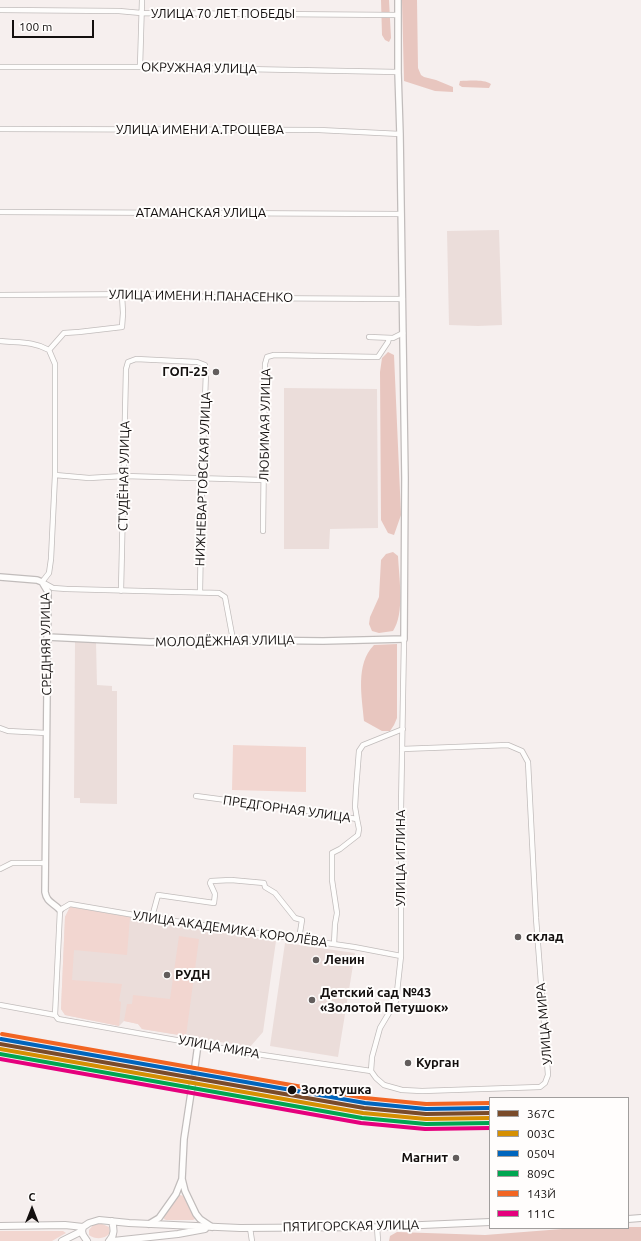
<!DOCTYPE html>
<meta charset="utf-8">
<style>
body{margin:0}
#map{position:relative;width:641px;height:1241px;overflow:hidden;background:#f6efee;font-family:Ubuntu,sans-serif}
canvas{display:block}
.legend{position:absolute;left:489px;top:1097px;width:140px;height:132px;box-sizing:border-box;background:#fffdfc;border:1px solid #a19e9d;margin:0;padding:5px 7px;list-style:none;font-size:12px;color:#130f0e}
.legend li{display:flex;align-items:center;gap:8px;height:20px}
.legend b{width:20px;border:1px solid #a19e9d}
.north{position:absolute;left:12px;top:1189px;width:40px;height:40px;-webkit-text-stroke:3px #fffdfc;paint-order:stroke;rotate:0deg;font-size:11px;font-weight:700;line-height:16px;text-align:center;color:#130f0e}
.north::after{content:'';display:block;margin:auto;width:14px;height:18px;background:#130f0e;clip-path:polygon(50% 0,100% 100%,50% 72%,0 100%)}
.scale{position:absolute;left:12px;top:20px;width:82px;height:18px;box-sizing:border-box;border:2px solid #130f0e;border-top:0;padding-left:5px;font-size:12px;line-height:14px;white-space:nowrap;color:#130f0e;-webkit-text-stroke:3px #fffdfc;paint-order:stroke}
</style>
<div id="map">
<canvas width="641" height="1241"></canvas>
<ul class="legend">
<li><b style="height:5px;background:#7a4b2a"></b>367С</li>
<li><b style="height:5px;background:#d58f02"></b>003С</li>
<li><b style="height:5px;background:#0065bd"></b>050Ч</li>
<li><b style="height:5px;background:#00a651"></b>809С</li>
<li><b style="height:5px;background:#f26522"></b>143Й</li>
<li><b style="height:5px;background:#e5007d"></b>111С</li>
</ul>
<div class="north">С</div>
<div class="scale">100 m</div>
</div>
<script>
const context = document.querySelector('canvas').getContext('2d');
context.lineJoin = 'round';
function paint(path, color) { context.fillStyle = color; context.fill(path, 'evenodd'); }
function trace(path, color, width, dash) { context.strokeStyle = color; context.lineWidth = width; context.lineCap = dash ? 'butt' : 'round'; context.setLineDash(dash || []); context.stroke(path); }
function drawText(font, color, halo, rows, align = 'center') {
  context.font = font + ' Ubuntu,sans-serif'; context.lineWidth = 4; context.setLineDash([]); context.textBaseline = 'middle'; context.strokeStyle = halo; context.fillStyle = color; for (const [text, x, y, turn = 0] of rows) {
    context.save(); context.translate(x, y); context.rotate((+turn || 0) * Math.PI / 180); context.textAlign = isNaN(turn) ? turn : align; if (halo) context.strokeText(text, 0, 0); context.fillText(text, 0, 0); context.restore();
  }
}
const built = new Path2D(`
 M499,230l3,95 -24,1 -29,-1 -2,-94z
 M284,388l93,1 1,139 -48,1 -1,20h-45z
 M75,642h21l1,43 15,1v5h5v113l-37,-1v-5h-6z
 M70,907l206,34 -13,91 -13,15 -108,-18 -4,-5 -14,-3 -5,5 -54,-11 -4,-6 4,-92z
 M285,943l70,10 -17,104 -68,-11z`);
const green = new Path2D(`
 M233,745l73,2v45l-74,-2z
 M70,907l60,10 -3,38 -53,-5 -2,30 50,4 -3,17 2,1 -2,24 -54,-11 -4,-6 4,-92z
 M179,936l20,3 -13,97 -44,-7 -4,-5 -14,-3 3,-17h5l1,-9 37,4z
 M180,1195l4,1 11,20v3l-2,1h-27l-2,-1v-2l13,-20z
 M100,1223l9,4 1,6c-5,6 -14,7 -21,2v-5l5,-6z
 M0,1231h63l3,2 -14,8h-52z`);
const forest = new Path2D(`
 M381,0h8l2,38 -2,4 -4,-2 -3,-5z
 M402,0h15l1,68 3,7 3,2 12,3 17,7v5l-18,-1 -31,-10z
 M460,81c9,0 23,-2 31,3l-2,4 -27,-1 -3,-2z
 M388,352l6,3 7,160 -7,20 -6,-2 -7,-13 -1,-148 2,-14z
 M393,552l5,4c1,21 7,58 -5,75l-14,2 -7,-2 -3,-7 1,-7 9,-20 2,-37 5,-6z
 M397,644v74l-3,7 -4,6h-8l-18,-10c-2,-24 -9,-57 10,-76z
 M628,1227h13v14h-252l1,-5 7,-4 88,3 90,-7h53z`);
const tertiaryTunnel = new Path2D(`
 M192,1086l3,-20`);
const minor = new Path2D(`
 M0,10l119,1 22,2 257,2
 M0,67h140l258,5
 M140,67l2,-67
 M0,129l319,1 81,4
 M0,212l401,2
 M0,295l156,-1 72,4 175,1
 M122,295l1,18 -1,14 -43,5 -15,1 -15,17 6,14v111l-4,84 -2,14 -7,9 11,6 14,1 152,4 6,4 8,43
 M369,337l24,1 10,-5
 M0,341c18,2 33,0 49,9
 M55,475l34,3 35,-2 140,4
 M263,531l2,-167 2,-7 7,-2 104,2 10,-15 1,-4
 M121,591l5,-222 2,-7 8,-3 61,3 8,3 1,7 -4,107 -2,113
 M0,728l8,3 38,2
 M196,796l106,14 55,9 -2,-12 1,-18 3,-38 4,-6 40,-16
 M0,869l12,-6h33
 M152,917l6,-22 56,8 1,-9 -5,-11 1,-2 20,-1 33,3 1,4 10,6 20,25 7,2 -3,19
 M334,944l1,-20 2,-11 -5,-33v-27l8,-4 18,-14 1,-6 -2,-10
 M0,1005l55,10 3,4 191,34 122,18 5,7 8,7 18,5 20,1 118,-4 5,-4 3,-8 -12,-157 -8,-156 -6,-11 -14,-6 -106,4
 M55,1015l5,-105 10,-6 70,12 214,31 47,9
 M371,1071l1,-14 8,-29 16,-27 5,-45v-147l3,-170
 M377,1227l1,14
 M250,1228l2,13`);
const tertiary = new Path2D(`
 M0,577l37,3 5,2 6,10 -3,300c2,11 8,10 15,18
 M47,637l103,5 83,-2 90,1 81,-2 1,-161 -5,-344 -2,-62v-72
 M195,1066l3,-22
 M192,1086l-8,53 -2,40 3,12 11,23 4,5 12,8
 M149,1224l10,-6 17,-24 6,-15`);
const secondary = new Path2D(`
 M628,1219l13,-1
 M0,1226l65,-1 18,2
 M62,1241l20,-10
 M87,1241l-4,-6 -1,-4 1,-4 6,-4 10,-3 30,3 111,5 137,-1 113,-5
 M109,1241c6,-6 5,-12 3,-20
 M113,1241l65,-7 27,-5`);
const rail1 = new Path2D(`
 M0,1044l364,64 62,6 64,-1`);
const rail2 = new Path2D(`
 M0,1049l363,64 63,6 64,-1`);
const rail3 = new Path2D(`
 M1,1039l364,64 61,6 64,-1`);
const rail4 = new Path2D(`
 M0,1054l362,64 64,6 64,-1`);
const rail5 = new Path2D(`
 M2,1034l363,64 61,6 64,-1`);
const rail6 = new Path2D(`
 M0,1059l361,64 64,6 65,-1`);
const markers = [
 [216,372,4,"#625d5c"],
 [518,937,4,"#625d5c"],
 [316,960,4,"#625d5c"],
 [167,975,4,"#625d5c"],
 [312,1000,4,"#625d5c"],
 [408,1063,4,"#625d5c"],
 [292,1090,5,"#130f0e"],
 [456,1158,4,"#625d5c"]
];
const streetNames = [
 ["УЛИЦА 70 ЛЕТ ПОБЕДЫ",223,14],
 ["ОКРУЖНАЯ УЛИЦА",199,68,1],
 ["УЛИЦА ИМЕНИ А.ТРОЩЕВА",200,130],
 ["АТАМАНСКАЯ УЛИЦА",201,213],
 ["УЛИЦА ИМЕНИ Н.ПАНАСЕНКО",201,296,1],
 ["ЛЮБИМАЯ УЛИЦА",265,425,-89],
 ["СТУДЁНАЯ УЛИЦА",124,476,-89],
 ["НИЖНЕВАРТОВСКАЯ УЛИЦА",203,479,-88],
 ["МОЛОДЁЖНАЯ УЛИЦА",225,641,-1],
 ["СРЕДНЯЯ УЛИЦА",46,644,-91],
 ["ПРЕДГОРНАЯ УЛИЦА",287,809,8],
 ["УЛИЦА ИГЛИНА",401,858,-90],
 ["УЛИЦА АКАДЕМИКА КОРОЛЁВА",230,929,8],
 ["УЛИЦА МИРА",544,1024,-95],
 ["УЛИЦА МИРА",219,1047,10],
 ["ПЯТИГОРСКАЯ УЛИЦА",351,1226,-1]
];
const poiNames = [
 ["ГОП-25",208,372,"right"],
 ["склад",526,937],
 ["Ленин",324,960],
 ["РУДН",175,975],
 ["Детский сад №43",320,993],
 ["«Золотой Петушок»",320,1008],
 ["Курган",416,1063],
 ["Магнит",448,1158,"right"]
];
const stopNames = [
 ["Золотушка",301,1090]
];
paint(built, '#ebddda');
paint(green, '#f2d6d0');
paint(forest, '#e8c6bf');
trace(tertiaryTunnel, '#d4cdcc', 5.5, [5.5, 3]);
trace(minor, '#c1bcbb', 6);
trace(tertiary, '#c1bcbb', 8);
trace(secondary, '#c1bcbb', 8);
trace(minor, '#fefdfc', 4.5);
trace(tertiary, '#fefdfc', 5.5);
trace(secondary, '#fefdfc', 6);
trace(rail1, '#7a4b2a', 4);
trace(rail2, '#d58f02', 4);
trace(rail3, '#0065bd', 4);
trace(rail4, '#00a651', 4);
trace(rail5, '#f26522', 4);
trace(rail6, '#e5007d', 4);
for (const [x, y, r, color] of markers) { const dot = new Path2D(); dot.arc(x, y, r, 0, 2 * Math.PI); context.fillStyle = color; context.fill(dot); trace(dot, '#fffdfc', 1.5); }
drawText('13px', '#130f0e', '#fffdfc', streetNames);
drawText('bold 13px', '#130f0e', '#fffdfc', poiNames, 'left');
drawText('bold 13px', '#130f0e', '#fffdfc', stopNames, 'left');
</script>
